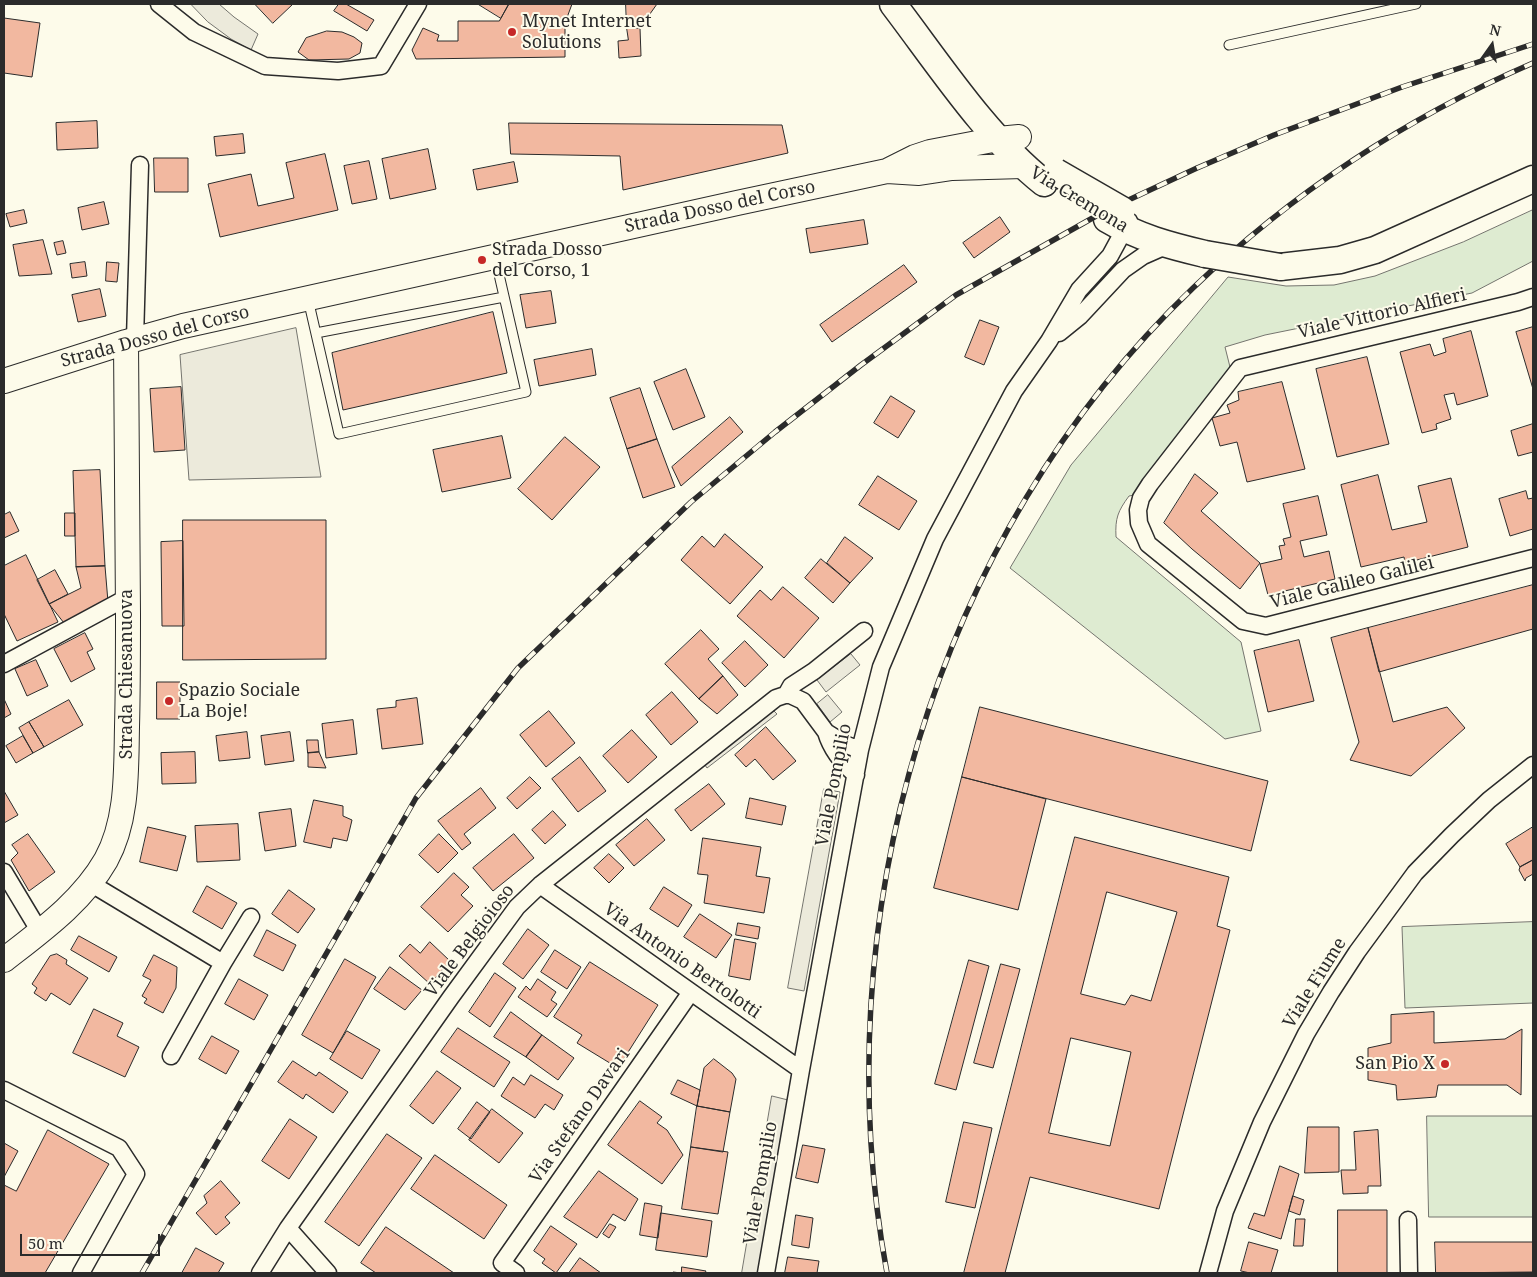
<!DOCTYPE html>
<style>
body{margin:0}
#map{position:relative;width:1537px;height:1277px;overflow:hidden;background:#fdfbea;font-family:"Noto Serif",serif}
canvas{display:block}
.frame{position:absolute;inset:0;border:5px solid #2b2b2b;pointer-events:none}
.north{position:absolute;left:1467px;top:20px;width:50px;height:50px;-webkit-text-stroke:4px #fdfbea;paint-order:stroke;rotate:13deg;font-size:14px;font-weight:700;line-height:20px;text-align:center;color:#2b2b2b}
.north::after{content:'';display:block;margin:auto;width:18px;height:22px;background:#2b2b2b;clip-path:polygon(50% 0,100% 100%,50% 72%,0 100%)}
.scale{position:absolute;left:20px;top:1234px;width:140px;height:22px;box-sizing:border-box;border:2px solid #2b2b2b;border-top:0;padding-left:6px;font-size:15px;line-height:18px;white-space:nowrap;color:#2b2b2b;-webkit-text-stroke:4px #fdfbea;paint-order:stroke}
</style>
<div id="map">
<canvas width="1537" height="1277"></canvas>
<div class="frame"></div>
<div class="north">N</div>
<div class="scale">50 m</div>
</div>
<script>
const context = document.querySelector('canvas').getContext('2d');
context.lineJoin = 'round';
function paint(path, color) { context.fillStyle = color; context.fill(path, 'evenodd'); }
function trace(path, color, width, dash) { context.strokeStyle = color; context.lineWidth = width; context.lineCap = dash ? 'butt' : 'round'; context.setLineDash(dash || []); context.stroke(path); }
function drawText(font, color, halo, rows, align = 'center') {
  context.font = font + ' "Noto Serif",serif'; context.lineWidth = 4; context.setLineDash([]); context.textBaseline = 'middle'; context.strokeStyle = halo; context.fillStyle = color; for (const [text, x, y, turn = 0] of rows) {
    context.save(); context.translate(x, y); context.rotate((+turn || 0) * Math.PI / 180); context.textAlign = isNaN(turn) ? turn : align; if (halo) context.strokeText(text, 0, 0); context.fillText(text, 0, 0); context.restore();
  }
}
const green = new Path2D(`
 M1533,210v51l-61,32 -207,42 -40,12 5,20 -91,127 -10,2c-11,15 -14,22 -13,41l125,105 20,89 -36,8 -215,-171 61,-103 157,-188 58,9 48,-1 41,-9 88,-34z
 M1533,922v81l-128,5 -3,-81z
 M1427,1116h106v101h-104z`);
const parking = new Path2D(`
 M191,4h28l15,13 24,17 -7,16 -20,-11 -23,-17z
 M296,328l25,149 -132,3 -9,-125z
 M851,654l9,11 -34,27 -9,-12z
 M828,695l14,17 -12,10 -13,-18z
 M772,709l5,5 -70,54 -4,-6z
 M824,789l16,3 -36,199 -16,-3z
 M772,1096l16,4 -30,173h-16z`);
const building = new Path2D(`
 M255,4h38l-20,19z
 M339,4h7l28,16 -7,11 -33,-20z
 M478,4h31l-8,14z
 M509,4h63l-7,19v34l-149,2 -4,-9 11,-22 16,7 -2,6h21v-20h41z
 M626,4h31l-17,24h-13z
 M4,18l36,5 -8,54 -28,-4z
 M627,28h13l1,28 -22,2 -1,-17 10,-1z
 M327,31l15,1 12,5 8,6 -2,10 -11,6 -40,1 -11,-8 8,-14z
 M97,121l1,27 -41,2 -1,-27z
 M509,123l273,2 6,28 -165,37 -3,-34 -109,-2z
 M243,134l2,19 -29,3 -2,-19z
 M428,149l8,40 -46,10 -8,-40z
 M325,154l13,56 -118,27 -12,-53 43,-10 7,32 36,-8 -8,-35z
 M154,158h34v34h-33z
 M369,161l8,38 -25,5 -8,-38z
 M514,162l4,20 -41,8 -4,-20z
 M104,202l5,22 -27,6 -4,-22z
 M24,210l3,13 -17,4 -4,-13z
 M1000,217l10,15 -36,26 -11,-15z
 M864,220l4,24 -58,9 -4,-24z
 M43,240l9,34 -33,2 -6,-31z
 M63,241l3,12 -9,2 -3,-12z
 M85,262l2,14 -15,2 -2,-14z
 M107,262l12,1 -2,19 -11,-1z
 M904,265l13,17 -85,60 -12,-17z
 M100,289l6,27 -28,6 -6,-27z
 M551,291l5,32 -30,5 -6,-33z
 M493,312l14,61 -164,37 -11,-57z
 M980,320l19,7 -15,38 -19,-8z
 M1533,327v62l-17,-57z
 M1471,331l17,65 -31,9 -3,-12 -10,2 7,24 -15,5 1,5 -15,4 -22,-81 30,-8 4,12 12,-4 -3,-13z
 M592,349l4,26 -57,11 -5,-26z
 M1367,357l22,87 -52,13 -21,-88z
 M686,369l19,48 -32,13 -19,-48z
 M1282,382l23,87 -58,13 -10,-40 -17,4 -8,-28 18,-5 -3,-8 12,-5 -1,-8z
 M181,387l4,63 -31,2 -4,-63z
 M640,388l17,51 -30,10 -17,-51z
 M891,396l24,15 -17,27 -24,-15z
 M730,417l13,15 -62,54 -9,-19z
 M1533,424v28l-15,4 -7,-25z
 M502,436l9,42 -69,14 -9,-42z
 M565,437l35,30 -48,53 -34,-31z
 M657,439l18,48 -32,11 -16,-49z
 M100,470l5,96 -29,1 -3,-96z
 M1195,474l23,19 -17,18 59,52 -20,26 -48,-40 -28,-26z
 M1378,475l14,55 35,-8 -9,-36 33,-8 17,69 -63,16 -1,-6 -43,10 -20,-82z
 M878,476l39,25 -18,29 -40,-25z
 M1526,491l2,8 5,-1v31l-23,7 -11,-37z
 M1318,496l9,39 -27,6 4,16 25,-6 6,28 -67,16 -8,-31 22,-5 -3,-13 6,-1 -2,-6 8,-2 -8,-33z
 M10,512l9,19 -15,7v-23z
 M65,513h10v23h-10z
 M183,520h143v139l-143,1z
 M725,534l38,33 -33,37 -49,-44 21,-24 12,11z
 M845,537l28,21 -23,25 -23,-20z
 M183,541l1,85h-22l-1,-84z
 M26,555l32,67 -41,19 -13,-27v-48z
 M821,559l29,24 -17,20 -28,-25z
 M105,566l3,36 -44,21 -15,-19 32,-16 -5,-21z
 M55,570l13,24 -19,10 -12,-24z
 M1533,585v44l-154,43 -11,-44z
 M783,587l36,31 -35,40 -47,-42 23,-26 11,10z
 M1368,628l25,94 54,-15 18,21 -54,48 -61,-16 9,-18 -28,-104z
 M701,630l18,19 -11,10 15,17 -24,23 -34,-35z
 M85,633l8,16 -6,3 8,17 -24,13 -17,-33z
 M1299,640l15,61 -46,11 -14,-61z
 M745,641l23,24 -23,22 -23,-24z
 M36,660l12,26 -21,10 -12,-27z
 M723,676l15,19 -21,19 -18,-15z
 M157,682h23v37h-23z
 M672,692l26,30 -27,23 -25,-30z
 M417,698l6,46 -41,5 -5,-40 19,-2v-6z
 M4,699l7,15 -7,4z
 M69,700l14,25 -39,22 -15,-25z
 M980,707l288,74 -17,70 -289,-74z
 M549,711l26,32 -29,24 -26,-32z
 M353,720l4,34 -31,4 -4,-34z
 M29,722l15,25 -11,6 -14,-25z
 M766,727l30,34 -23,19 -18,-21 -9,8 -11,-12z
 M632,730l25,27 -29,26 -25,-27z
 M247,732l3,26 -31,3 -3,-25z
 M290,732l4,29 -29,4 -4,-29z
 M23,736l10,17 -17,10 -10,-17z
 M307,740h11l1,12 -11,1z
 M195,752l1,31 -34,1 -1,-31z
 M319,752l7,16 -18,-1v-14z
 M580,757l26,34 -28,21 -26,-33z
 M530,777l11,11 -24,21 -10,-11z
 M962,777l84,22 -28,111 -84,-22z
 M709,784l16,20 -34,27 -16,-21z
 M481,788l15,20 -32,26 7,9 -9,7 -24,-29z
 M4,791l14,24 -14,8z
 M750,798l36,8 -4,19 -36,-7z
 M314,800l29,6v10l9,4 -5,21 -14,-3 -2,10 -27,-6z
 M291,809l5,37 -31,5 -6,-38z
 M553,811l13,14 -21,19 -13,-14z
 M647,819l18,21 -31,26 -18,-21z
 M238,824l2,36 -43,2 -2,-36z
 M148,827l38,9 -9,35 -37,-9z
 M1533,827v33l-13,7 -14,-23z
 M28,834l27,38 -26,19 -18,-31 7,-7 -6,-8z
 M439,834l19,19 -20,20 -19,-18z
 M514,834l20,24 -41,33 -20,-23z
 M1075,837l154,40 -12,49 13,4 -71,279 -129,-32 -25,96h-41zM1107,892l70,20 -26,89 -20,-6 -6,10 -44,-11zM1071,1038l60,14 -21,94 -61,-13z
 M703,838l58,9 -5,29 14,2 -6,35 -60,-10 4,-28 -10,-1z
 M609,854l15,14 -15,15 -15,-15z
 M1533,860v14l-7,4 -1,3 -6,-11 1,-3z
 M454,873l15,14 -8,8 12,11 -25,26 -27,-25z
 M207,886l30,17 -15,26 -29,-17z
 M664,887l28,18 -14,22 -28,-18z
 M289,890l26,19 -17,24 -26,-19z
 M700,914l32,21 -16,23 -32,-21z
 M738,923l22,4 -2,12 -22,-4z
 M528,929l21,16 -26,34 -20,-15z
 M267,930l29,15 -13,26 -29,-15z
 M79,936l38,21 -8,15 -38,-22z
 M735,939l21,4 -6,37 -21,-4z
 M430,942l20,19 -20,23 -31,-28 11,-12 10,9z
 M555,950l26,17 -14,22 -26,-17z
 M57,954l10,6 -1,4 22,14 -18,27 -19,-12 -5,8 -12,-8 3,-5 -5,-4 18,-28z
 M154,955l23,12 -1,21 -13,25 -19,-10 3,-4 -5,-3 9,-16 -8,-4z
 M345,959l31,18 -43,76 -31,-18z
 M969,960l20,6 -33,124 -21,-6z
 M590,962l68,43 -40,63 -41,-25 5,-8 -28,-18z
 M1001,964l19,5 -27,99 -19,-5z
 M390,967l32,23 -17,20 -31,-21z
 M495,973l21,15 -26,39 -21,-15z
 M239,979l29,16 -14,25 -29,-16z
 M538,979l18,13 -5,8 6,4 -10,13 -29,-20 8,-11 4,4z
 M94,1009l29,14 -6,13 22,11 -14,30 -52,-24z
 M511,1012l31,23 -16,22 -32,-20z
 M1434,1012v31l71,-4 17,-10 -1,66 -14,-10h-69l-2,12 -39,3 -1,-15 -28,-5v-32l23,-5v-28z
 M458,1028l52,34 -16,25 -53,-35z
 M347,1031l33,19 -18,29 -32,-20z
 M542,1035l32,23 -16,22 -32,-23z
 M212,1036l27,15 -13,23 -27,-15z
 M714,1059l18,14 4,6 -6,33 -33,-6 7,-38z
 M293,1061l23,15 3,-4 29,20 -15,21 -27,-19 -3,5 -25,-17z
 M437,1071l24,17 -28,36 -23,-18z
 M531,1075l32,20 -9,15 -9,-6 -10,14 -34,-22 12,-19 11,8z
 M678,1080l22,10 -3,16 -26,-12z
 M640,1101l22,16 -5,6 10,7 16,25 -21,29 -54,-39z
 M477,1102l13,10 -19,27 -13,-10z
 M697,1106l33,6 -7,40 -32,-5z
 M492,1109l31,24 -24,30 -30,-23z
 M290,1119l27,18 -28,42 -27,-18z
 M964,1122l28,6 -17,80 -29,-6z
 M1308,1127h31v45l-34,1z
 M48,1130l61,34 -64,109h-41v-88l12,6z
 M1378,1130l3,56h-13v7l-25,1 -2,-24h15l-2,-38z
 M387,1134l35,24 -63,88 -34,-24z
 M4,1143l14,8 -14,26z
 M803,1145l22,4 -7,34 -22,-5z
 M691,1147l37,5 -10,62 -36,-5z
 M435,1155l72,50 -23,34 -73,-50z
 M1280,1166l19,8 -18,65 -33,-11 6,-15 10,3z
 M599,1171l39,28 -13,22 -12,-7 -16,24 -33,-21z
 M221,1181l19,22 -15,14 5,6 -14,12 -20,-22 11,-10 -3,-7z
 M1293,1196l11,4 -4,15 -11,-4z
 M645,1203l17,3 -4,32 -18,-3z
 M1338,1210h49v63h-49z
 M661,1213l51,8 -5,36 -51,-7z
 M796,1215l17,3 -4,30 -17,-3z
 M1296,1219h9l-2,27h-9z
 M610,1224l6,3 -7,11 -6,-4z
 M551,1226l26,18 -21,29 -14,-10 3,-4 -11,-8z
 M386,1227l68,46h-78l-15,-10z
 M1249,1242l29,8 -7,23h-21l-9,-2z
 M1435,1242h98v30l-97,1z
 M196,1248l28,15 -6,10h-36z
 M788,1257l31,4 -2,12h-32z
 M580,1258l21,15h-32z
 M682,1267l24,4 -1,2h-32v-1l8,1z`);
const lane = new Path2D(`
 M1229,45l187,-41
 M308,299l31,135 187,-42 -31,-135
 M316,333l188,-36`);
const street = new Path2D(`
 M159,4l35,28 71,34 73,5 43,-5 37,-62
 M1533,297l-15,5 -278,66 -90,116 -9,14 -3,12 1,13 9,21 95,77 23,5 267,-68
 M1059,333l21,-17 43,-46 20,-14 25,-11
 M135,339l5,-174
 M4,664l124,-67
 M786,695l5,-9 23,-15 50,-40
 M856,775c-14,-12 -25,-26 -30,-43l21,13 13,5
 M4,872l36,60
 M90,883l133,80
 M540,885l261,185
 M171,1056l52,-93 28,-46
 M4,1090l115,58 17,26 -55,99
 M1408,1220l1,53
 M288,1228l40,45
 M260,1273l28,-45 163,-231 66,-90 23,-22 236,-187 12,-4 15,7 23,31
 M516,1273l-14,-10 189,-271
 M766,1273l35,-203 59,-320 21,-83 54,-128 79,-148 35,-50 30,-51 31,-34 19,-35
 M1208,1273l17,-62 37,-89 44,-88 25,-42 26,-40 58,-79 37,-38 37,-35 44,-35`);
const secondary = new Path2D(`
 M889,170l26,-13 15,-5 68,-13 21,-2
 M4,381l122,-39 57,-16 554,-123 150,-32 32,2 33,-5 71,-2
 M4,960c37,-29 78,-58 102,-100 22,-40 20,-89 21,-133 1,-38 1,-75 1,-113 0,-91 -1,-182 -2,-272`);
const primary = new Path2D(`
 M893,4c45,59 93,133 151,179
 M1107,219c30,18 64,27 98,35
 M1280,267l60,-7 35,-10 158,-71`);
const rail = new Path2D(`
 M142,1273l274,-475 102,-130 173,-166 84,-70 86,-67 95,-70 149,-84 92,-43 77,-33 128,-48 131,-43
 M887,1273c-65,-350 46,-737 306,-985 99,-95 215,-171 340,-225`);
const primaryBridge = new Path2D(`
 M1056,172l66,38
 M1205,254l75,13`);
const markers = [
 [512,32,5,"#c62828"],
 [482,260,5,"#c62828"],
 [169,701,5,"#c62828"],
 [1445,1064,5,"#c62828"]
];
const poiNames = [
 ["Mynet Internet",522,22],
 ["Solutions",522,43],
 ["Strada Dosso",492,250],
 ["del Corso, 1",492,271],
 ["Spazio Sociale",179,691],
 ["La Boje!",179,712],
 ["San Pio X",1435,1064,"right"]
];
const streetNames = [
 ["Via Cremona",1079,200,31],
 ["Strada Dosso del Corso",720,207,-12],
 ["Viale Vittorio Alfieri",1382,314,-13],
 ["Strada Dosso del Corso",155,337,-15],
 ["Viale Galileo Galilei",1352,583,-14],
 ["Strada Chiesanuova",127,674,-90],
 ["Viale Pompilio",834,785,-79],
 ["Viale Belgioioso",470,941,-53],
 ["Via Antonio Bertolotti",682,961,35],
 ["Viale Fiume",1315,983,-58],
 ["Via Stefano Davari",580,1116,-55],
 ["Viale Pompilio",761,1183,-80]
];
paint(green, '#deebd1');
trace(green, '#74746e', 1);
paint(parking, '#eceadb');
trace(parking, '#74746e', 1);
paint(building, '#f2b8a0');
trace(building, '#2b2b2b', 1);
trace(lane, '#2b2b2b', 11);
trace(street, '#2b2b2b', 19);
trace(secondary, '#2b2b2b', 26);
trace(primary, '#2b2b2b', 29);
trace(lane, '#fdfbea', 9);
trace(street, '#fdfbea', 16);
trace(secondary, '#fdfbea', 24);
trace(primary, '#fdfbea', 26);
trace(rail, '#2b2b2b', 5.5);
trace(rail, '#fdfbea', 4, [11]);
trace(primaryBridge, '#2b2b2b', 29, []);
trace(primaryBridge, '#fdfbea', 26);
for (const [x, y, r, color] of markers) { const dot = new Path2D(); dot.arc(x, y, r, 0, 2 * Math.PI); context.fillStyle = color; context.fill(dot); trace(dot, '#fdfbea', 2); }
drawText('18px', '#2b2b2b', '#fdfbea', poiNames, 'left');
drawText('18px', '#2b2b2b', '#fdfbea', streetNames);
</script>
